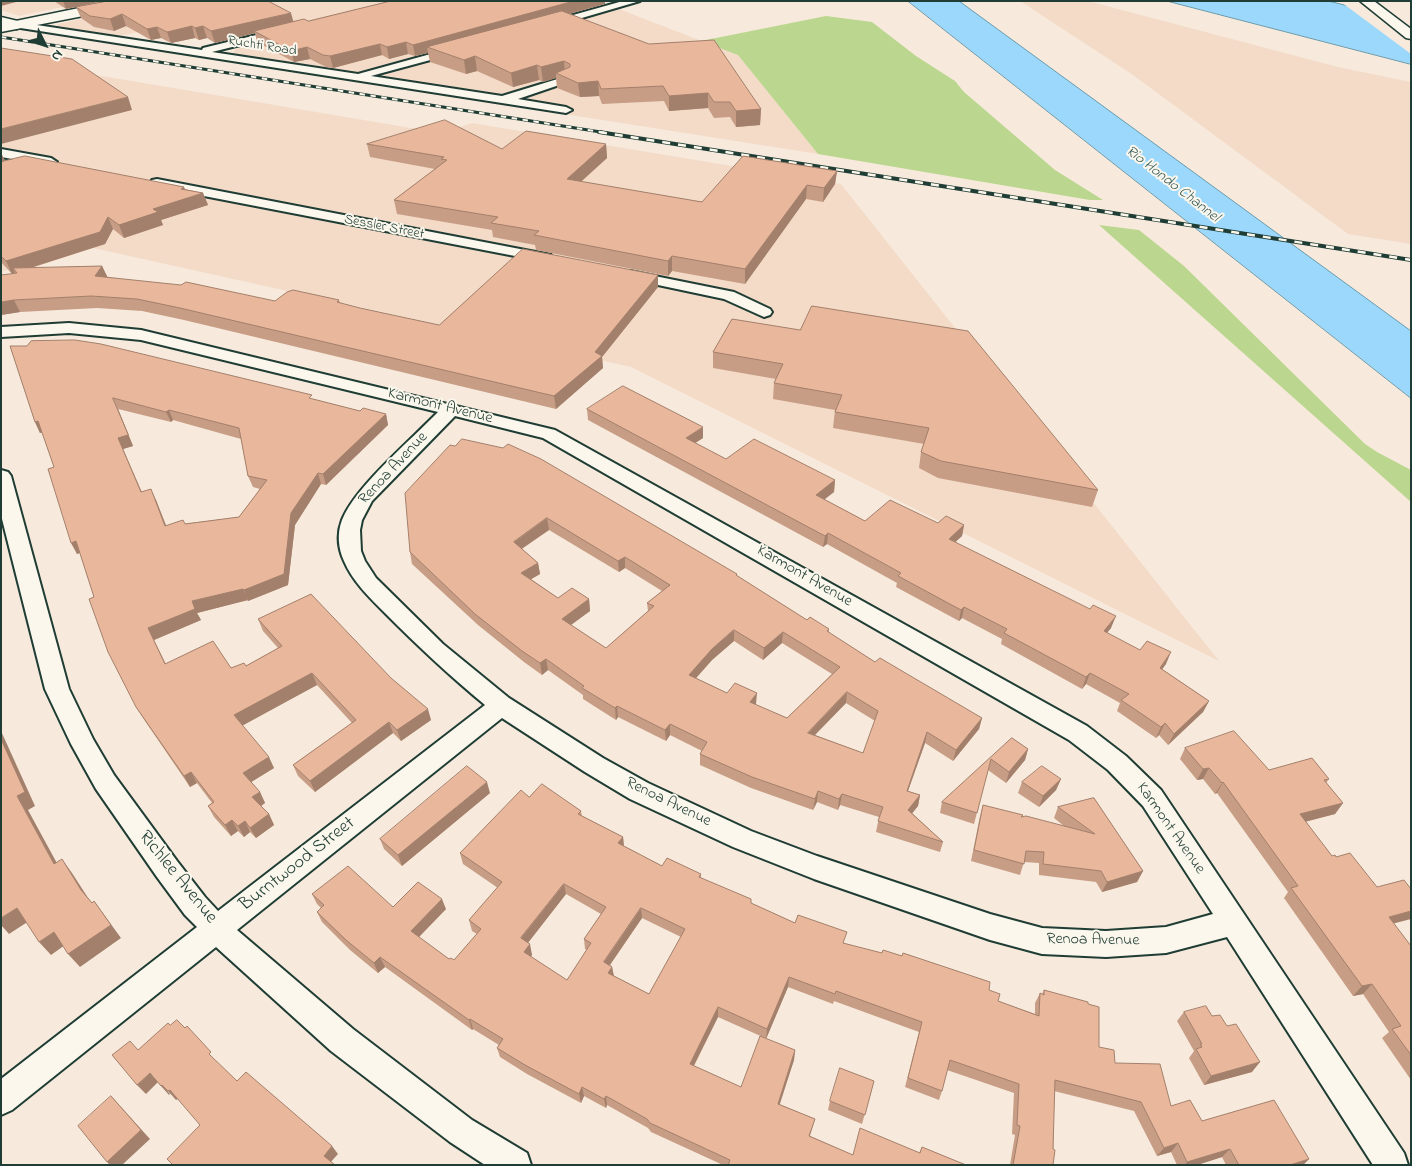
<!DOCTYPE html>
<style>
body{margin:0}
#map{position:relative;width:1412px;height:1166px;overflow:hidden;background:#f7eadc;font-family:"Indie Flower",sans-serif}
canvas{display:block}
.frame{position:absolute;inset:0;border:2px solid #1f3d34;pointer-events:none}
.north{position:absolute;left:20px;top:20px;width:50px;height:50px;-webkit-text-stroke:4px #fbf7ec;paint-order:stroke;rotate:131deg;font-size:14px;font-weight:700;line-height:20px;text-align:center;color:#1f3d34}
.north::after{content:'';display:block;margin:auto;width:18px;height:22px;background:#1f3d34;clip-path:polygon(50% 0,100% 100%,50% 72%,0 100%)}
</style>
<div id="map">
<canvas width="1412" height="1166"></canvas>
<div class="frame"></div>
<div class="north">N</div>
</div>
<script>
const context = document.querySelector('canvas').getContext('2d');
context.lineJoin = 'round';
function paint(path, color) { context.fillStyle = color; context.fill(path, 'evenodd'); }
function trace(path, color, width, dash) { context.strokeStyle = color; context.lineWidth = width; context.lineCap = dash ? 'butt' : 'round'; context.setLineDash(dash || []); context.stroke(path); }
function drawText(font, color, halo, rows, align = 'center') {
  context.font = font + ' "Indie Flower",sans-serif'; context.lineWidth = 4; context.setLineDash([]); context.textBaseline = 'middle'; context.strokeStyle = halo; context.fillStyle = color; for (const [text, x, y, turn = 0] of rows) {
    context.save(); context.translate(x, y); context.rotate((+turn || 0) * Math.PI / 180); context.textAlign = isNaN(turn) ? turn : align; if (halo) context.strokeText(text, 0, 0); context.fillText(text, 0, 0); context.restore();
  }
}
const built = new Path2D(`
 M1,1h91l-73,15 -18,-6z
 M165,1h433l140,54 80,99 -273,-43 8,-7 -321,-50 7,-9 -47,-25 -72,16 -63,-10 1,-2z
 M1020,1h68l250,66 73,15v162l-63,-10 -215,-159z
 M1,59l440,74 31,-10 369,61 378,477 -588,-294 -547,-121 -83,26z`);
const green = new Path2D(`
 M826,16l46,6 44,34 39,25 9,11 91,78 48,30h-13l-272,-46 -80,-99 -37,-14z
 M1099,225l40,5 45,36 181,178 12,8 34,18v32z`);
const water = new Path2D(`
 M908,1h51l452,330v67z
 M1167,1h161l83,20v43z`);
const pier = new Path2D(`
 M1341,2l70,16v36z`);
const minor = new Path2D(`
 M623,1h17l-89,26 -5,-3 2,-2z
 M17,22l185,28 1,-2 82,-20 4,1v4l-77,19 146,22 98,-27 5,3 -1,2 -89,24 131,20 62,-19 6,3 -2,2 -50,17 48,8 6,3 -6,3 -552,-86 -2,-2z
 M1,149l50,9 6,4 -6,4 -50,-9z
 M157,179l389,75 5,1 2,3 -2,3 -5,1 -394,-76 -2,-3 2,-3z
 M630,271l104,21 36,17 2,3 -2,3 -6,2 -40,-18 -99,-21 -2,-3 2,-3z
 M69,323l72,7 414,100 532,296 39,30 35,34 243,363 4,12h-35l-146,-228 -61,16 -60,4 -64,-3 -52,-14 -176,-61 -81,-32 -103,-48 -45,-27 -83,-54 -265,212 116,99 119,91 55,33 4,12h-46l-35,-23 -119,-91 -115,-104 -204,163 -11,5v-36l196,-152 -12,-12 -28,-38 -61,-88 -25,-45 -26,-55 -44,-174v-45l7,2 3,4 58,213 24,50 21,36 63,86 28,36 13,14 267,-206c-35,-29 -67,-59 -99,-91 -16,-16 -33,-32 -42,-53 -6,-13 -7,-28 -2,-41 13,-33 70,-81 96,-108l-297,-72 -72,-7 -68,4v-10zM455,416l88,22 526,302 39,30 35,36 70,108 -47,13 -60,4 -64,-3 -52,-14 -173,-58 -66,-25 -103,-48 -45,-25 -94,-60 -66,-54 -67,-66 -11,-17 -4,-10 -1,-21 2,-10 10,-19z`);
const tertiary = new Path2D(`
 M1,17l21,5 1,3 -6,4 -16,-4z`);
const primary = new Path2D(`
 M113,1h33l-6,4 -139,27v-8z`);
const motorway = new Path2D(`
 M1360,1h14l37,28v10l-5,-1z`);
const railFar1 = new Path2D(`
 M1,37l606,96`);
const rail = new Path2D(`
 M599,132l812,128`);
const wall = new Path2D(`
 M54,1h48l-36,8z
 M391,1h216l-2,1v2l-36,10 192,95 -1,16 -24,2 -6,-10 -16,1 -6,-10 -39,3 -5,-10 -62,3 -3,-8 -19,1 -23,-9 -1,-10 -13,4 -4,-2 -26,7 -36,-16 -11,3 -36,-12 -2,-9 -13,3 -7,-2 -19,5 -7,-4 -49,13 -7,-1 -16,-8 -16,3 -37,-20 -2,-9 -40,10 -8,-5 -8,2 -4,-2 -24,5 -10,-5 -10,2 -25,-14 -12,5 -20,-4 -13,-9 -5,-11 217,14h15z
 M367,144l135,5 104,-5 1,14 -26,24 121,20 135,-31 -2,13 -12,18 -17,-3 -61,85 -73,-13 -4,5 -132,-26 -1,-5 -42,-8 -1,-7 -95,-16 -3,-14 41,-31 -65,-12z
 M1,153l4,8 179,26 1,2 18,4 5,12 -47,15 2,5 -39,13 -11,-9 -8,15 -74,24 71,-2 5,11 168,24 64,-1 1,3 20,5 79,17 219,-50v12l-56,70 1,11 -47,41 -372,-89 -42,-9 -45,-3 -77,4 -19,3 11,-41 -11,-12z
 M732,319l366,171 -6,17 -154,-29 -19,-10 2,-16 3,-8 -91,-16 2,-18 -62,-11 1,-16 2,-4 -63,-11v-16z
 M10,346l303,53 47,12 26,3 2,11 -62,60 -5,-1 -26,41 -7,60 -40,16v-1l-51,13 4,7 -47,20 12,24 65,4 15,-2 32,-18 -15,-17 -5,-12 173,101 -30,21 -8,-8 -78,59 -17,-16 -5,-11 59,-42 -35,-38 -75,40 32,43 -23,14 9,10 5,11 -4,3 8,8 5,11 -18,13 -6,-6 -6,5 -6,-6 -7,5 -17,-19 -6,-11 4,-3 -15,-20 -7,4 -47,-69 -7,-11 -42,-110 -14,-44 -3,1 -23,-87 -12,-35 -2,1 -5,-11zM118,409l53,13 2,-2 68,19 7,37 5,11 7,2 -21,28 -73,9 -10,-26 -14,-8 -19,-43 10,-3z
 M587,409l116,29 -8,5 31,16 109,21 -1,12 -10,7 41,22 73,2 26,2 -2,11 -7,6 156,86 -4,5 59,31 -4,5 47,32 -6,11 -35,33 -9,-10 -3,3 -39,-27 3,-8 -34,-19 -4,5 -81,-45 1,-5 -40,-21 -3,3 -63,-34 1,-4 -70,-39 -4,3 -235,-127z
 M450,445l287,131 70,44 22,9v4l46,29 107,56 -3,11 -26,32 -28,-18 -17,48 12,4 -2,11 -6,7 31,29 -3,10 -64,-20 3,-15 -39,-12 -2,5 -21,-8 -4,8 -62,-22 -51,-23v-11l2,-3 -32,-16 -4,6 -48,-24 -2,3 -33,-21v-4l-35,-25 -6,5 -18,-13 -46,-37 -66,-61 -2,-12zM549,530l70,42 6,-4 37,23 -15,12 1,8 -42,37 -35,-23 19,-14 -1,-12 -31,-1 -27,-19 9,-5 -2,-11 -16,-14zM734,641l29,19 19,-17 50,31 -45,44 -60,-25 -31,-15 16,-18zM846,703l29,18 -12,32 -48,-18z
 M1012,738l16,11 -3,11 -19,23 -18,-13 -14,54 -34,-11 2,-11z
 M1185,748l84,22 60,9 -3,4 17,20 -8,11 -30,8 27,34 62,68 17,22v134l-29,-42 7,-6 -26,-38 -10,2 -69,-98 4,-6 -71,-99 -2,1 -12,-15 -6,1 -17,-21z
 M1061,779l-5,11 -17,17 -21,-14 4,-11z
 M490,793l-88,73 -18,-17 -4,-10z
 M529,797l52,14 1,5 41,21 1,9 38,20 39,8v4l50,25 44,20 49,20 145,47 9,11 37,13v-11l5,-10 2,1 2,-4 44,14 11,43 16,16 56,43 31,15 107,38 -6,6h-77l-4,-8 -25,8h-20l-6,-13 -14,4 -23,-45 -80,-20 -1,74h-43l5,-30 -3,-1 2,-41 -67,-23 -5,21 -3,9 -34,-13 14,-55 -85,-31 -1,3 -45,-17 -22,52 29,11 -1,10 -15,44 36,15 -5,17 43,19 66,-2 3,-6 44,18h-243l-72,-33 -3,-4 -41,-23 -1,3 -22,-12 -3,7 -54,-29 -27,-17 -3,-9 2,-3 -26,-16 -1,1 -87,-63 -7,6 -28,-23 -28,-28 -5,-10 4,-4 -4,-4 -5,-10 81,13 53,2 -27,28 30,22 5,1 23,-26 -5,-3 -3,-11 29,-32 -35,-24 -3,-11zM566,894l35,20 -17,25 1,10 2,1 -20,30 -36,-23 1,-2 -4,-12zM642,918l39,19 -32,57 -35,-18 -2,-9 -2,-2zM718,1017l47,21 -24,49 -47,-21z
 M1094,798l49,73 -6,11 -35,10 -6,-10 -57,-7v-12l-15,-1 -4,13 -49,-14 9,-45 3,-11 40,12 41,9 -10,-8 4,-11z
 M1184,1012l28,4 40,56 -48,13 -15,-27 5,-7 -17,-30z
 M874,1081l-12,43 -34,-14 2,-9z`);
const shadedWall = new Path2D(`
 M1,1h19l-19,5z
 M63,1h39l-36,8z
 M574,1h33l-2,1v2l-169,46 -9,-3 1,6 -13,3 -2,-11z
 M291,13l3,11 -40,7 1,2 -40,10 -4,-12z
 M122,14l4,12 -12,5 -4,-12z
 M192,26l3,12 -24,5 -4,-11z
 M203,26l4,12 -8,2 -4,-12z
 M157,27l4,11 -10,2 -4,-11z
 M406,42l2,12 -19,5 -2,-12z
 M380,44l2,11 -49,13 -3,-12z
 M307,47l3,12 -16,3 -3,-11z
 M475,56l2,15 -11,3 -2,-14z
 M564,61l1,14 -9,-2v5l-13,4 -2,-15z
 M537,65l2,15 -26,7 -2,-14z
 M598,81l1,15 -19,1 -2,-14z
 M708,93v15l-39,3v-15z
 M128,97l4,13 -131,34v-15z
 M761,109l-1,16 -24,2v-16z
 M606,144l1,14 -39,35 -1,-14z
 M1,153l5,10 -5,1z
 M837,171l-2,13 -12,18 1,-14z
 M807,185l-1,14 -61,85v-15z
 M184,187l4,11 15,-5 5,12 -47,15 2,5 -39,13 -5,-13 34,-16z
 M108,217l5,12 -8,15 -88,28 -4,-4 2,5 -3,1 -6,-13z
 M672,256v15l-4,5v-15z
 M102,266l6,12 -13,-2z
 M658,275v12l-56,70 1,11 -47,41 -2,-13 41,-44z
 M14,300l6,12 -19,3v-13z
 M118,409l15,37 -10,3 23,54 -28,-65z
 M169,410l4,10 -2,2 -5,-10z
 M386,414l2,11 -62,60 -3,-11z
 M38,421l6,11 -4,1 -5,-11z
 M703,427v11l-17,11v-11z
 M318,473l3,11 -26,41 -7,60 -40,16 -4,-11 47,-77z
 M835,480l-1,12 -19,15 1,-12z
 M151,489l5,11 15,38 -6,-12z
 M547,518l2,12 -34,23 -1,-11z
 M964,525l-2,11 -15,14 2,-11z
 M828,533l-1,11 -4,3 2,-11z
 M76,541l6,11 -5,2 -6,-11z
 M625,557v11l-6,4 -1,-11z
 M538,563l2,11 -17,10 -2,-11z
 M243,589l5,11 -51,13 4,7 -47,20 -6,-12 44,-27z
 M589,599l1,12 -26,19 -2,-11z
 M964,607l-2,11 -3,3 2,-11z
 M1116,616l-5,12 -12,14 5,-11z
 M734,630v11l-22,19 -23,26v-11l23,-26z
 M783,632l-1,11 -19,17 1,-12z
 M1171,652l-5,12 -11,15 5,-11z
 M546,659l2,11 -6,5 -2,-12z
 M312,673l5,12 -77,42 -6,-12z
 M1090,673l-4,11 -4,5 4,-12z
 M847,692l-1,11 -40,41 2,-11z
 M757,693l-1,11 -7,9 1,-11z
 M1209,701l-6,11 -35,33 6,-11z
 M617,706l1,11 -2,3 -1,-12z
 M428,709l3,11 -30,21 -4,-11z
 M982,718l-3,11 -26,32 3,-11z
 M389,722l4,11 -78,59 -5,-11z
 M1165,723l-6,12 -3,3 5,-11z
 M670,724v11l-4,6 -1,-11z
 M1,731l34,75 -7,4 37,68 -11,-14 -37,-68 -16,-57z
 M927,732l-2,11 -21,59 3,-11z
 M1028,749l-3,11 -19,23 3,-11z
 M269,757l5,11 -26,16 -5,-11z
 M1209,768l-6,11 -6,1 6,-11z
 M191,772l6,11 -7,4 -6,-11z
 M1061,779l-5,11 -17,17 4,-11z
 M487,782l3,11 -88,73 -4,-11z
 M1223,782l-6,11 -2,1 7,-11z
 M818,791l-1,11 -4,8 2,-11z
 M260,792l5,11 -7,5 -6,-11z
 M842,794l-2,11 -2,5 1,-11z
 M920,795l-2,11 -12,15 2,-11z
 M1343,803l-8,11 -43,11 8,-11z
 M269,814l5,11 -18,13 -6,-10z
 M232,820l6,11 -7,5 -6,-11z
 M245,821l5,11 -6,5 -6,-11z
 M623,837l1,11 -6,-5z
 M62,859l10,14 20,31 -11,-14z
 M1143,871l-6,11 -35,10 5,-10z
 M564,884l2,10 -43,55 -2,-11z
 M442,899l4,10 -31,32 -4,-10z
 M94,901l27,37 -41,29 -12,-13z
 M17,908l12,13 -20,13 -8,-9v-7z
 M641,908l1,10 -37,54 -1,-10z
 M1411,911v8l-31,8 9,-10z
 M54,932l11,13 -14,10 -12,-13z
 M530,944l2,11 -6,7 -2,-10z
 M380,957l5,10 -7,6 -4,-10z
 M612,967l2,10 -6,-4z
 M789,977l-1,10 -22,52 1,-10z
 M1372,984l-9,10 -10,2 9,-10z
 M718,1007v10l-28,56v-9z
 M470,1019l3,10 -1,1 -3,-10z
 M795,1050l-1,10 -17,53 1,-9z
 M1260,1062l-8,10 -48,13 7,-9z
 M150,1073l8,9 -12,12 -9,-9z
 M162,1085l8,9 -1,1 -8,-9z
 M582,1087l2,9 -3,7 -2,-9z
 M170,1090l8,9 -2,1 -8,-9z
 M111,1096l39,43 -28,26h-12l-3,-3z
 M606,1096l1,9 -1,3 -2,-9z
 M1178,1143l-7,9 -14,4 7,-8z
 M332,1146l6,8 -9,10 -5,-8z
 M1230,1149l-8,8 -25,8h-12l2,-3z
 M1309,1159l-6,6h-13z`);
const building = new Path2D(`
 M108,1h160l23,12 -80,18 -8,-5 -8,2 -3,-2 -25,6 -10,-5 -10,2 -25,-15 -12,5 -20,-3 -14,-9z
 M391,1h183l-161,44 -7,-3 -19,5 -7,-3 -50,12 -7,-1 -16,-8 -16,4 -37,-20 50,-12 4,2z
 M562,11l87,33 65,-4 47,69 -25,2 -6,-9h-16l-6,-9 -39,3 -6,-10 -62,3 -3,-8 -20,2 -22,-10 14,-6v-3l-6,-3 -23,6 -4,-2 -26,8 -36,-17 -11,4 -37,-13z
 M1,48l71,11 56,38 -127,32z
 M445,120l57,29 24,-18 80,13 -39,35 135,23 41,-46 94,15 -13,17 -17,-3 -62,84 -73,-13 -4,5 -134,-26 5,-4 -48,-8 7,-6 -104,-17 53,-40 -6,-1 3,-2 -77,-13z
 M25,156l159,31 -3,2 22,4 -50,16 5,3 -39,13 -11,-8 -8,15 -94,29 -5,-5v-94z
 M523,249l135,26 -63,77 7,4 -48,40 -374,-88 -43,-9 -46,-3 -77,4 -13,2v-27l16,-2 -4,-5 89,-2 -7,10 86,9 5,-3 89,19 12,-9 6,-2 46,10 -2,2 23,6 79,17z
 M812,306l156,25 130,159 -157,-29 -20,-9 8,-24 -94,-16 7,-17 -68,-12 9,-19 -70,-12 19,-33 68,11z
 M75,340l26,4 211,51 -3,3 51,13 3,-3 23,6 -63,60 -5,-1 -27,40 -7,61 -40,16 -1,-1 -51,12 3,8 -47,19 17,36 48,-23 18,27 13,-5 2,3 36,-20 -24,-27 53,-25 80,84 37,31 -31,21 -8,-8 -79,59 -17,-16 63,-45 -44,-47 -78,42 35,42 -26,16 17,19 -8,5 17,17 -19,14 -5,-7 -7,5 -6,-6 -7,5 -17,-19 6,-4 -23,-30 -7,4 -48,-69 -28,-55 -19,-53 5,-2 -18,-56 -5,2 -23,-74 6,-2 -16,-46 -3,1 -25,-76h17l4,-5zM113,398l53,14 3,-2 70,18 9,48 19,4 -28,37 -54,7 -2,-4 -18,6 -14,-37 -10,3 -23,-54 10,-3z
 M623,386l80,41 -17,11 40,21 28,-20 81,41 -19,15 49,26 25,-21 48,23 8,-7 18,9 -15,14 141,70 3,-4 23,11 -12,15 36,19 7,-9 24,11 -11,16 49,33 -35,33 -9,-11 -4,4 -40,-27 8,-6 -39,-21 -4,4 -82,-44 3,-4 -43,-22 -3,3 -63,-34 3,-3 -73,-40 -3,3 -238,-127z
 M462,439l41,9 5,-4 33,15 196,115 -1,1 71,45 3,-3 19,12 -2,2 48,31 5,-4 102,60 -26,32 -29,-18 -20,59 13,4 -12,15 35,32 -65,-21 5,-14 -41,-13 -3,5 -21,-8 -3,8 -63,-22 -52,-23 7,-12 -37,-18 -5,6 -48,-24 -2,2 -33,-20 2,-2 -38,-27 -6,4 -18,-12 -47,-37 -65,-62 -5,-59 45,-48 5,1zM547,518l71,43 7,-4 45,28 -23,18 7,3 -48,42 -44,-29 27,-20 -17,-11 -14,10 -37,-25 17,-10 -24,-21zM734,630l30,18 19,-16 57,35 -53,51 -37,-16 7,-9 -22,-10 -8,10 -38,-18 23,-26zM847,692l31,19 -15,42 -55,-20z
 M1234,731l35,39 43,-12 17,21 -5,1 19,23 -43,11 32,42 3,-1 1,2 14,-4 27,34 27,-7 7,9v22l-22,6 22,29v109l-19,-26 9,-3 -29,-42 -10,2 -71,-98 7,-2 -75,-104 -1,1 -13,-15 -6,1 -18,-21z
 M1012,738l16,11 -19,23 -18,-13 -14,54 -35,-11z
 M1,739l24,53 -8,4 37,68 8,-5 19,31 11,13 2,-2 17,24 -43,29 -14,-22 -15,10 -22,-34 -16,10z
 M467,766l20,16 -89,73 -18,-16z
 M1042,766l19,13 -18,17 -21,-14z
 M542,784l39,27 -3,3 45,23 -5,6 44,23 5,-8 34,16 -2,3 52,22v4l44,20 3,-8 49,17 -4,11 39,10 1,-3 19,6 1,-3 87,29 -1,8 11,4 -2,7 41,15 1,-23 4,2v-5l44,12v2l11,3v40l15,3 1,13 45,1 11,42 19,-6 12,21 72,-21 35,59 -19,6h-51l-9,-16 -43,13 -9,-19 -14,5 -23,-46 -86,-22 -2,69 2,1 -2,15h-40l7,-39 -3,-1 2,-41 -69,-24 -8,31 -34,-13 14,-56 -86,-31 -1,3 -46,-17 -22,52 -49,-22 -28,57 51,23 19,-51 35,14 -17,54 37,15 -6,17 44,19 7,-27 60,25 2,-6 44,18h-238l2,-5 -80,-37 -3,-4 -41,-23 -2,3 -22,-12 -3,7 -54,-29 -28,-17 6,-9 -33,-20 -1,1 -89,-63 -6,6 -28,-23 -29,-28 7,-7 -12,-11 36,-28 45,41 25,-25 24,17 -31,32 38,28 2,-1 3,2 27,-31 -12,-9 33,-38 -42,-29 61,-63 8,7zM564,884l42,23 -22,32 7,4 -24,37 -43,-28 6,-8 -9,-6zM641,908l44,21 -36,65 -41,-21 4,-6 -8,-5z
 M1094,798l49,73 -36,11 -6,-11 -58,-7 1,-12 -18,-1 -2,13 -50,-14 9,-45 40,10 -2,2 5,-1 69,18 -37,-27z
 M1206,1006l6,10 8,-1 7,11 9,-2 24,38 -49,14 -15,-27 6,-2 -2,-3h2l-18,-32z
 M177,1020l8,8 2,-2 24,26 -2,2 28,27 9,-9 86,74 -8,10 11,9h-162l-6,-6 33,-34 -30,-35 -2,1 -6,-6 -1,1 -11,-13 -13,12 -25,-30 18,-14 8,9 30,-27 2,2z
 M840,1068l34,13 -9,34 -35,-14z
 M111,1096l30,34 -34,32 -29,-36z`);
const farStreetnames = [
 ["Ruchti Road",262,47,9],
 ["Sessler Street",384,228,11]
];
const farWaternames = [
 ["Rio Hondo Channel",1172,185,38]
];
const streetNames = [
 ["Karmont Avenue",440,407,14],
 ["Renoa Avenue",394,469,-47],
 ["Karmont Avenue",804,577,30],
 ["Renoa Avenue",668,803,26],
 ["Karmont Avenue",1170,829,55],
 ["Renoa Avenue",1093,941,1]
];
const nearStreetnames = [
 ["Burntwood Street",298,865,-38],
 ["Richlee Avenue",177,878,51]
];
paint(built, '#f3dbc8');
paint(green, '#bbd68e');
paint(water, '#9bd8fc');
trace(water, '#699aac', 1);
paint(pier, '#f7eadc');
trace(minor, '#1f3d34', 4);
trace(tertiary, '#1f3d34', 3);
trace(primary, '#1f3d34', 3);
trace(motorway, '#1f3d34', 3);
paint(minor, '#fbf7ec');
paint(tertiary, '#fbf7ec');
paint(primary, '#fbf7ec');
paint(motorway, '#fbf7ec');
trace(railFar1, '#1f3d34', 3);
trace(rail, '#1f3d34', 4);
trace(railFar1, '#fbf7ec', 2, [5.5]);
trace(rail, '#fbf7ec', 2.5, [8]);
paint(wall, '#c89d85');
paint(shadedWall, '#a3806c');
paint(building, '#e9b79b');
trace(building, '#a3806c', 1);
drawText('14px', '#1f3d34', '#fbf7ec', farStreetnames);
drawText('italic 15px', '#385c5c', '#fbf7ec', farWaternames);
drawText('16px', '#1f3d34', '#fbf7ec', streetNames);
drawText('19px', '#1f3d34', '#fbf7ec', nearStreetnames);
</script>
